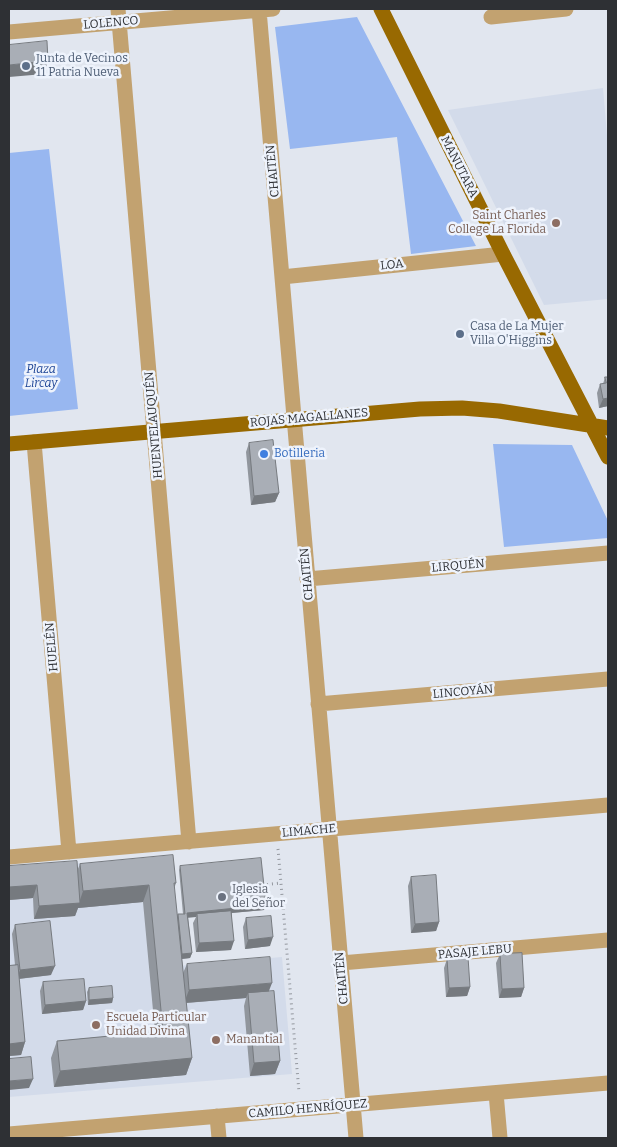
<!DOCTYPE html>
<meta charset="utf-8">
<style>
body{margin:0}
#map{position:relative;width:617px;height:1147px;overflow:hidden;background:#e1e6ef;font-family:Bitter,serif}
canvas{display:block}
.frame{position:absolute;inset:0;border:10px solid #2e3034;pointer-events:none}
</style>
<div id="map">
<canvas width="617" height="1147"></canvas>
<div class="frame"></div>
</div>
<script>
const context = document.querySelector('canvas').getContext('2d');
context.lineJoin = 'round';
function paint(path, color) { context.fillStyle = color; context.fill(path, 'evenodd'); }
function trace(path, color, width, dash) { context.strokeStyle = color; context.lineWidth = width; context.lineCap = dash ? 'butt' : 'round'; context.setLineDash(dash || []); context.stroke(path); }
function drawText(font, color, halo, rows, align = 'center') {
  context.font = font + ' Bitter,serif'; context.lineWidth = 5; context.setLineDash([]); context.textBaseline = 'middle'; context.strokeStyle = halo; context.fillStyle = color; for (const [text, x, y, turn = 0] of rows) {
    context.save(); context.translate(x, y); context.rotate((+turn || 0) * Math.PI / 180); context.textAlign = isNaN(turn) ? turn : align; if (halo) context.strokeText(text, 0, 0); context.fillText(text, 0, 0); context.restore();
  }
}
const built = new Path2D(`
 M603,88l5,59v152l-64,6 -96,-195z
 M167,856l10,110 105,-9 10,117 -283,23v-228z`);
const green = new Path2D(`
 M357,17l119,229 -65,8 -14,-117 -107,12 -15,-122z
 M49,149l29,260 -69,7v-263z
 M493,444l79,1 36,76v17l-104,9z`);
const path = new Path2D(`
 M278,849l21,243
 M262,885l19,-2`);
const minor = new Path2D(`
 M118,9l71,833
 M259,10l97,1128
 M491,17l75,-8
 M9,32l264,-23
 M282,277l221,-23
 M34,442l35,410
 M307,579l301,-26
 M318,704l290,-25
 M9,857l599,-52
 M341,963l267,-23
 M496,1093l4,45
 M217,1116l2,22
 M9,1134l599,-51`);
const major = new Path2D(`
 M381,9l122,245 105,203
 M9,444l411,-35 42,-1 37,3 109,17`);
const wall = new Path2D(`
 M605,377h3v29l-9,2 -2,-15 3,-9h3z
 M249,443l30,50 -4,9 -24,3 -5,-53z
 M80,864l96,19 -2,6 3,27 1,-2h5l-4,-44 1,-4 84,44 -32,3 -1,37 -35,2 -3,-29 3,-6h-8l4,36 -2,5 -8,1 1,14 4,-9 82,27 11,70 -5,13 -25,2 -6,-70 2,-8 -60,5 6,55 -6,17 -132,12 -3,-29 6,-17 98,-9 -12,-130 -65,6 -3,8 -41,3 -1,-21 -24,2v-34l68,5z
 M411,877l28,45 -3,9 -25,2 -3,-47z
 M246,918l24,28 -25,3 -2,-22z
 M15,925l36,50 -32,4 6,63 -4,13 -12,1v-90l6,-1 -3,-31z
 M500,954l24,34 -3,9 -22,1 -3,-35z
 M447,959l23,28 -3,9 -21,1 -2,-29z
 M43,982l43,19 -3,9 -41,4 -2,-23z
 M89,988l24,10 -1,5 -24,2 -1,-13z`);
const shadedWall = new Path2D(`
 M48,61l-4,13 -35,3v-12z
 M608,398v8l-9,2 4,-9z
 M279,493l-4,9 -24,3 3,-9z
 M37,885l-4,13 -24,2v-13z
 M149,885l-6,17 -65,6 -3,8 -41,3 5,-13 40,-3 4,-12z
 M266,905l-2,5 -67,6v-2l-1,3 -10,1 1,-5z
 M439,922l-3,9 -25,2 4,-9z
 M273,937l-3,9 -25,3 3,-9z
 M234,941l-3,9 -35,2 3,-9z
 M192,953l-2,5 -9,1 1,-5z
 M55,966l-4,9 -34,4 3,-9z
 M272,983l-5,13 -19,-3 -2,5 -62,5 5,-13z
 M470,987l-3,9 -21,1 3,-9z
 M524,988l-3,9 -22,1 3,-9z
 M113,998l-1,5 -24,2 1,-5z
 M86,1001l-3,9 -41,4 3,-9z
 M25,1042l-4,13 -12,1v-12z
 M192,1058l-6,17 -132,12 6,-16z
 M280,1061l-5,13 -25,2 4,-13z
 M33,1079l-4,9 -20,2v-9z`);
const building = new Path2D(`
 M47,41l1,20 -39,4v-20z
 M605,377h3v21l-5,1 -3,-15 6,-1z
 M273,440l6,53 -25,3 -5,-53z
 M173,855l3,28h-2l18,175 -132,13 -3,-30 106,-10 -14,-146 -66,6 -3,-27z
 M261,858l5,47 -79,8 5,40 -10,1 -4,-40h7l-5,-48z
 M77,861l3,42 -41,3 -2,-21 -28,2v-21z
 M436,875l3,47 -24,2 -4,-47z
 M231,911l3,30 -35,2 -2,-29z
 M271,916l2,21 -25,3 -2,-22z
 M50,921l5,45 -35,4 -5,-45z
 M522,953l2,35 -22,1 -2,-35z
 M270,957l2,26 -83,7 -2,-26z
 M468,957l2,30 -21,1 -2,-29z
 M18,965l7,77 -16,2v-78z
 M84,979l2,22 -41,4 -2,-23z
 M112,986l1,12 -24,2v-12z
 M274,991l6,70 -26,2 -6,-70z
 M31,1057l2,22 -24,2v-22z`);
const markers = [
 [26,66,5,"#5c6f8a"],
 [556,223,5,"#8d6e63"],
 [460,334,5,"#5c6f8a"],
 [264,454,5,"#3f7fe0"],
 [222,897,5,"#6b7280"],
 [96,1025,5,"#8d6e63"],
 [216,1040,5,"#8d6e63"]
];
const streetNames = [
 ["LOLENCO",111,23,-5],
 ["MANUTARA",459,167,63],
 ["CHAITÉN",273,171,-95],
 ["LOA",392,265,-6],
 ["ROJAS MAGALLANES",309,418,-5],
 ["HUENTELAUQUÉN",154,425,-95],
 ["LIRQUÉN",458,566,-5],
 ["CHAITÉN",307,574,-95],
 ["HUELÉN",52,647,-95],
 ["LINCOYÁN",463,692,-5],
 ["LIMACHE",309,831,-5],
 ["PASAJE LEBU",475,952,-5],
 ["CHAITÉN",342,978,-95],
 ["CAMILO HENRÍQUEZ",308,1109,-5]
];
const serviceNames = [
 ["Junta de Vecinos",36,59],
 ["11 Patria Nueva",36,73],
 ["Casa de La Mujer",470,327],
 ["Villa O'Higgins",470,341]
];
const educationNames = [
 ["Saint Charles",546,216,"right"],
 ["College La Florida",546,230,"right"],
 ["Escuela Particular",106,1018],
 ["Unidad Divina",106,1032],
 ["Manantial",226,1040]
];
const parkNames = [
 ["Plaza",41,370],
 ["Lircay",41,384]
];
const shopNames = [
 ["Botilleria",274,454]
];
const worshipNames = [
 ["Iglesia",232,890],
 ["del Señor",232,904]
];
paint(built, '#d3dbea');
paint(green, '#98b7f0');
trace(path, '#94989f', 3, [1, 4]);
trace(minor, '#c2a270', 15);
trace(major, '#986901', 15);
paint(wall, '#91969d');
paint(shadedWall, '#767a7f');
paint(building, '#a9aeb6');
trace(building, '#767a7f', 1);
for (const [x, y, r, color] of markers) { const dot = new Path2D(); dot.arc(x, y, r, 0, 2 * Math.PI); context.fillStyle = color; context.fill(dot); trace(dot, '#eef3fc', 2); }
drawText('12px', '#2e3034', '#eef3fc', streetNames);
drawText('12px', '#4e5e75', '#eef3fc', serviceNames, 'left');
drawText('12px', '#785e54', '#eef3fc', educationNames, 'left');
drawText('italic 12px', '#1e4596', '#eef3fc', parkNames);
drawText('12px', '#366cbe', '#eef3fc', shopNames, 'left');
drawText('12px', '#5b616d', '#eef3fc', worshipNames, 'left');
</script>
